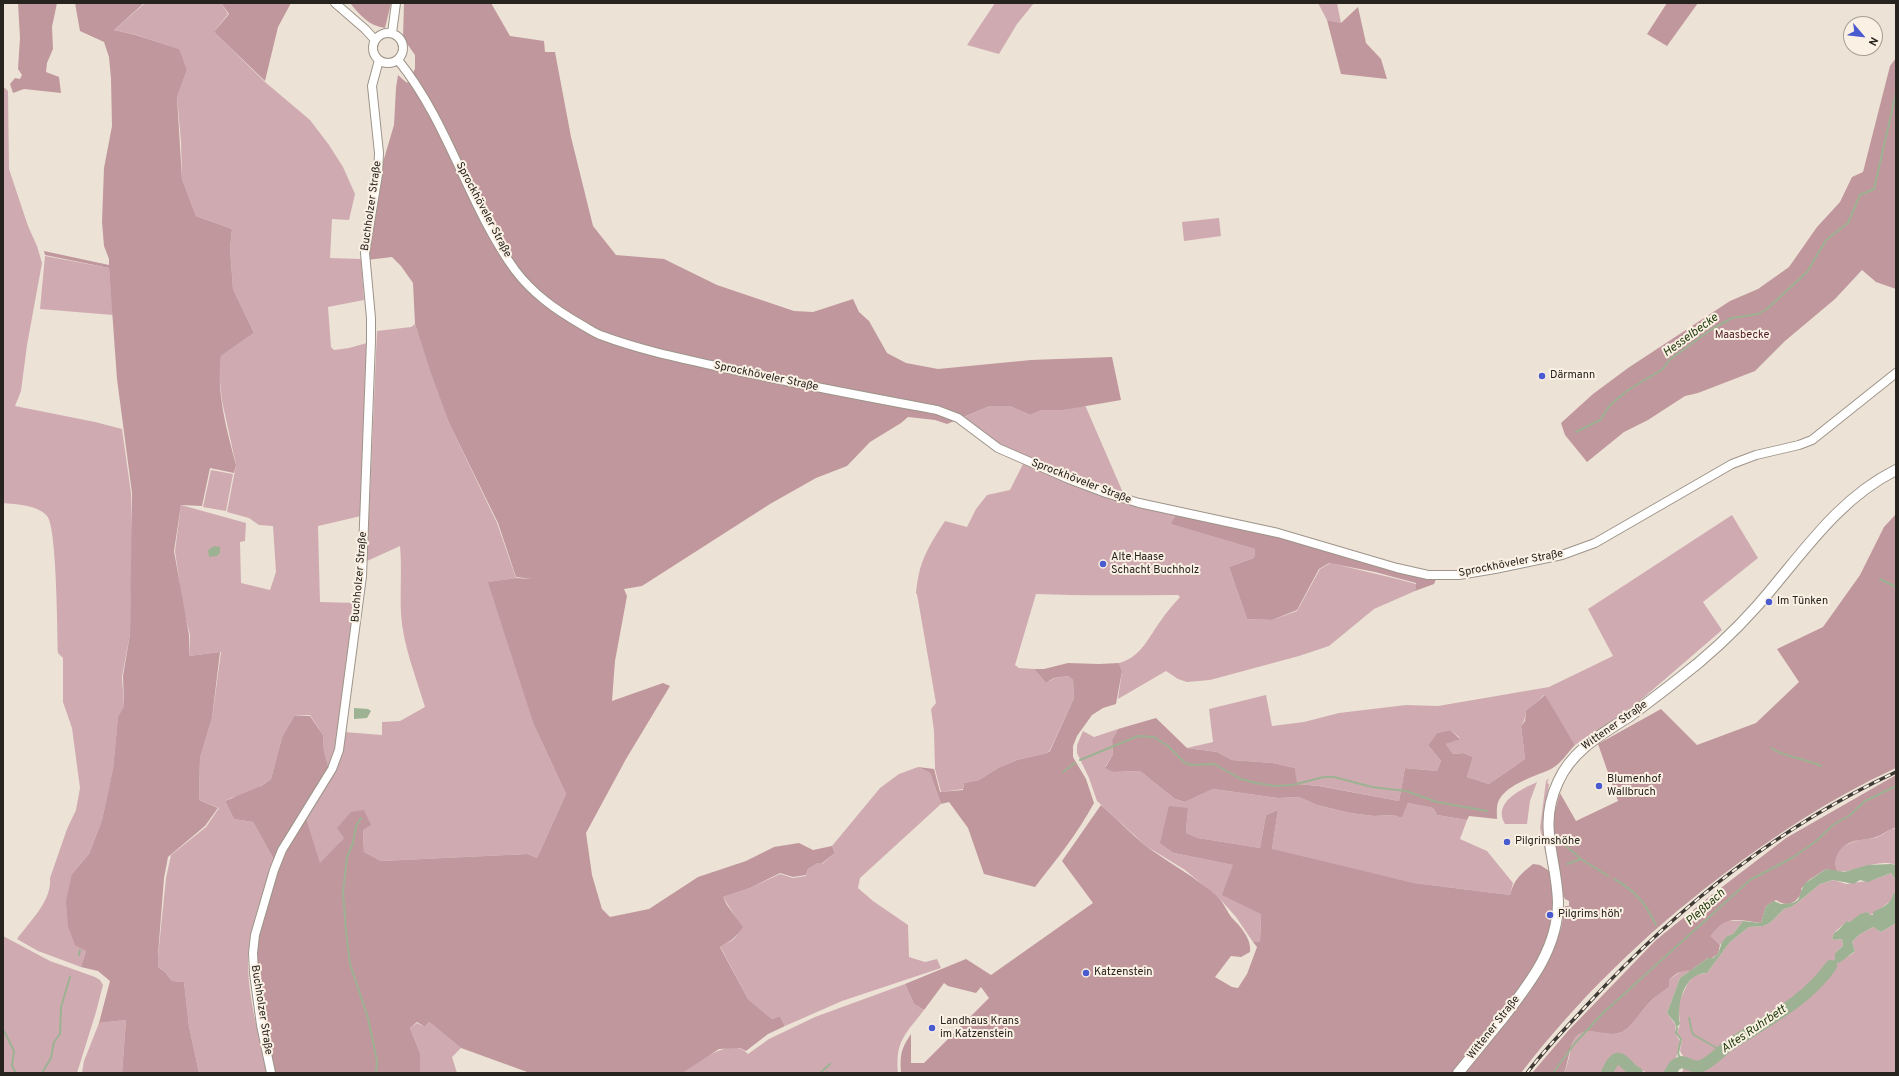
<!DOCTYPE html>
<meta charset="utf-8">
<style>
body{margin:0}
#map{position:relative;width:1899px;height:1076px;overflow:hidden;background:#ede2d6;font-family:Overpass,sans-serif}
canvas{display:block}
.frame{position:absolute;inset:0;border:4px solid #27231f;pointer-events:none}
.north{position:absolute;left:1843px;top:16px;width:40px;height:40px;box-sizing:border-box;background:#faf0e3;border:1px solid #a69e95;border-radius:50%;rotate:118deg;font-size:11px;font-weight:700;line-height:16px;text-align:center;color:#27231f}
.north::after{content:'';display:block;margin:auto;width:14px;height:18px;background:#4a5acf;clip-path:polygon(50% 0,100% 100%,50% 72%,0 100%)}
</style>
<div id="map">
<canvas width="1899" height="1076"></canvas>
<div class="frame"></div>
<div class="north">N</div>
</div>
<script>
const context = document.querySelector('canvas').getContext('2d');
context.lineJoin = 'round';
function paint(path, color) { context.fillStyle = color; context.fill(path, 'evenodd'); }
function trace(path, color, width, dash) { context.strokeStyle = color; context.lineWidth = width; context.lineCap = dash ? 'butt' : 'round'; context.setLineDash(dash || []); context.stroke(path); }
function drawText(font, color, halo, rows, align = 'center') {
  context.font = font + ' Overpass,sans-serif'; context.lineWidth = 4; context.setLineDash([]); context.textBaseline = 'middle'; context.strokeStyle = halo; context.fillStyle = color; for (const [text, x, y, turn = 0] of rows) {
    context.save(); context.translate(x, y); context.rotate((+turn || 0) * Math.PI / 180); context.textAlign = isNaN(turn) ? turn : align; if (halo) context.strokeText(text, 0, 0); context.fillText(text, 0, 0); context.restore();
  }
}
const green = new Path2D(`
 M145,3h76l7,11 -14,18 51,50 45,38 19,25 14,22 12,27 -6,26 -17,-1 -2,39 31,1 3,41 -36,7 3,40 3,3 15,-2 18,-5 -6,173 -43,10 2,76 36,1 -20,150 -7,16 -5,-16 -1,-18 -13,-20 -16,1 -12,21 -11,42c-9,6 -18,13 -29,16 -6,2 -11,2 -17,6l9,18 19,3 20,36c-8,32 -23,65 -25,98 -1,39 11,79 19,117h-68l-10,-47 -5,-44 -12,-1 -7,-9 -8,-6 9,-88 5,-23 35,-28 13,-19 -20,-8 1,-42 12,-40 9,-66 -32,4 1,-21 -7,-28 -8,-56 6,-46 65,18 -1,18 -5,1 1,41 29,7 6,-18 -3,-46 -14,-1 -10,-7 -22,-6 9,-47 -14,-64 -3,-29 2,-16 33,-23 -21,-44 -3,-41 2,-19 -36,-13 -14,-37 -1,-37 -4,-45 10,-27 -9,-21 -41,-14 -23,-5z
 M995,3h39l-17,21 -18,30 -32,-9z
 M1318,3h19l4,20 -14,-3z
 M5,88l3,3 1,78 19,57 9,20 5,17 -15,82 -6,46 -6,15 80,16 27,7 9,64 1,44 -2,97 -8,43 2,29 -6,12 -5,52 -11,50 -13,34 -17,20 14,77 -5,16 -43,-16 -21,-12c13,-18 35,-38 33,-61l17,-49 9,-19 4,-22 -8,-60 -9,-26v-44l-5,-5c-1,-22 -1,-126 -11,-137 -9,-11 -32,-12 -44,-13v-414z
 M1219,218l2,18 -37,5 -2,-19z
 M45,256l64,12 4,47 -73,-6z
 M415,324l34,99 48,100 19,55 -27,4 44,141 33,71 -29,64 -9,-4 -147,7 -17,-9 -1,-22 -19,8 -24,26 -14,-47 26,-40 9,-21 3,-24 38,3v-13l18,-1 25,-14c-9,-30 -22,-62 -24,-93 -1,-23 1,-45 -1,-68l-33,15 10,-230 34,-4z
 M1085,405l39,90 -30,-10 -93,-40 -39,-27 28,-12h20l20,9 12,-5h21z
 M1023,464l80,32 73,17 -4,11 83,25 -1,9 -25,9 18,52 25,1 25,-9 23,-42 10,-6c29,7 57,13 86,21l-1,7 -41,18 -45,37 -30,10 -89,24 -23,2 -9,-3 -12,-8 -48,28 4,-28 -3,-8c23,-6 30,-27 43,-44 5,-8 12,-15 18,-22l-2,-2c-47,0 -95,1 -142,-1l-21,71 4,3 15,1 12,14 9,-5 13,-2 5,4 1,18 -24,52 -3,3 -30,7 -19,8 -19,12 -15,3 -1,6 -22,3 -6,-23 -1,-38 -3,-22 5,-6 -19,-109h-1c3,-33 11,-45 29,-73l22,6 9,-18 11,-14 23,-5z
 M211,470l22,4 -7,37 -23,-4z
 M1732,515l26,43 -55,44 19,28 -87,75 -60,40 -31,-50 -18,17 -2,9 -3,5 4,33 -36,25 -22,-7 6,-20 -10,-4 -10,1 -7,-10 14,-6 -10,-8 -13,3 -9,12 13,16 -4,10 -32,-3 -6,33 -79,-15 -24,-2 -1,-16 -22,-5 -41,-3 -15,-8 -30,-4 26,-6 -4,-33 57,-14 6,31 32,-4 35,-9 67,-8 32,1 111,-19 64,-31 -25,-47z
 M1118,729l-6,11 1,14 -8,13 8,5 27,-1 35,28 10,3 28,-13 65,9 21,-1 18,8 33,8 24,3 19,-1 9,3 6,-15 25,5 4,7 30,5 -7,19 27,12 26,32 -3,12 -96,-12 -132,-30 -10,-4 6,-39 -12,5 -6,33 -62,-10 -12,-5 2,-25 -14,45 59,12 28,49 -1,28h-7l-17,-25 -16,-18 -35,-29 -39,-24 -49,-45 -8,-23 -12,-25v-8l6,-14 11,6z
 M918,767l12,6 11,31 -81,74 -2,10 15,13 35,24 1,32 16,5 12,-3 4,9 -99,33 -57,25 -5,-10 -8,3 -24,-20 -28,-53c11,-4 17,-8 22,-19l-19,-30 27,-9 30,-14 13,4 13,-2 2,-7 10,-6 4,1 13,-11 -3,-7 48,-58 19,-14z
 M1549,778l-2,5 2,1 -5,34 3,42 -7,-32 6,-47z
 M1537,782l-7,19 -3,23h-22c-13,-22 17,-35 32,-42z
 M1891,829h5v36c-19,-7 -39,7 -58,7 -6,-11 0,-24 12,-29 7,-3 17,-4 24,-5 6,-1 12,-6 17,-9z
 M1891,873l5,7v12l-3,2 -1,6 -19,14 -3,1 -2,-3 -18,10 -3,-1 -13,12 -2,5 2,2 8,-1 1,7 -8,7v5l-4,7h3l18,-11 3,-3 -3,-9 8,-8 13,-7 8,5 15,-9v150h-216l3,-2 -2,-13 4,1 -5,-8 2,-12 -5,-6 3,-9 -2,-20 10,-21 7,-8 12,-2 23,-31 19,-15 14,-1 7,-3 14,-14 7,-2 6,-4 23,-19 14,-4 12,4 27,-4z
 M1727,920c7,2 11,0 16,1l-10,13 -6,2 -7,9 -9,-9 6,-10z
 M3,936l47,25 45,16 5,3 3,5 -7,27 -19,61h-74z
 M1683,970l7,1 -10,7 -13,35 8,11 1,11 4,6 -5,22 -7,10h-20l-12,-5 -2,1 -7,-9 -9,-3 -11,6 -3,10h-40c5,-10 6,-25 10,-33 11,-19 35,2 51,-10 11,-8 18,-23 29,-32 4,-4 10,-8 15,-11v-7z
 M905,984l9,20 10,6c-18,24 -29,30 -26,63h-218l4,-1c15,-10 47,-37 64,-18l21,-15 46,-22z
 M126,1020l-4,53h-40l2,-12 15,-38z
 M429,1022l32,26 -9,9 5,16h-37v-20l-10,-25 7,-5 8,4z
 M1619,1061l8,4 7,8h-24l3,-6z`);
const forest = new Path2D(`
 M18,3h39l-5,24 1,22 -6,14 -1,9 13,5 2,16 -37,-4 -11,4 -3,-9 5,-6 5,1 2,-4 -4,-6 2,-31z
 M75,3h69l-30,27 22,5 43,14 8,21 -10,27 5,82 14,37 36,13 -2,19 3,41 21,44 -33,23c-5,37 6,74 15,109l-2,8 -24,-5 -8,38 -21,-1 -7,46 15,84v21l31,-4 -8,66 -12,40 -1,42 19,8 -13,18 -37,31 -4,21 -6,77v12l7,5 7,9 12,1 5,44 10,47h-77l4,-53 -27,3 11,-42 -12,-10 -17,-4 5,-16 -11,-6 -7,-19 -2,-25 6,-27 17,-20 13,-34 11,-51 5,-52 6,-11 -1,-30 7,-42 2,-141 -15,-114 -8,-111 -64,-13 -1,-4 65,14v-6l-5,-13 -2,-24 2,-54 8,-42 -1,-47 -2,-22 -5,-15 -24,-11z
 M221,3h70l-13,24 -13,54 -51,-49 15,-18z
 M350,3h41l-6,25c-16,-2 -25,-13 -35,-25z
 M404,3h87l19,33 34,5 1,11h10l16,85 22,89 23,29 48,4 53,26 77,26 19,1 40,-13 6,13 10,9 18,32 19,10 32,6 93,-9 81,-3 9,43 -58,10h-21l-12,5 -20,-9h-20l-43,18 -12,-4 -27,-3 -7,6 -31,19 -23,24 -31,12 -46,26 -128,82 -18,3 3,7 -12,65 -3,40 51,-18 7,3 -44,73 -40,74 6,42 10,34 8,8 39,-8 49,-32 48,-16 28,-14 25,-4 14,7 19,-4 3,7 -14,11 -3,-1 -10,6 -2,6 -13,2 -13,-4 -30,15 -27,9 4,8 16,22c-7,11 -13,14 -23,20l28,52 24,20 8,-3 5,10 -17,8 -22,17 -6,-3 -21,1 -35,23 -4,1h-150l-69,-25 -32,-26 -4,5 -8,-5 -7,6 10,25v20h-145l-19,-103 1,-56 16,-56 -20,-36 -19,-3 -9,-18 36,-15 10,-7 11,-42 12,-21h16l13,19 1,17 5,17 -23,48 14,46 24,-25 -7,-10 14,-16 13,-2 7,15 -8,5 1,22 17,9 147,-7 9,4 29,-64 -33,-71 -45,-141 28,-4 16,1 -16,-2 -18,-54 -49,-100 -18,-50 -16,-49 -2,-41 -12,-17 -9,-9 -25,3 16,-98 11,-37 2,-37 2,-13 9,8 8,-14v-14l-12,-17z
 M1667,3h31l-31,43 -20,-12z
 M1358,7l8,36 15,16 6,20 -46,-5 -14,-54 14,3z
 M1896,58v231l-20,-7 -14,-12 -27,29 -50,42 -30,30 -57,22 -13,3 -37,24 -24,12 -37,30 -22,-27 -4,-12 32,-29 35,-26 102,-67 28,-12 31,-22 28,-40 23,-25 12,-25 11,-5 27,-106z
 M1176,514l85,18 175,47 -2,5 -19,7 1,-8 -41,-11 -46,-9 -10,6 -22,41 -25,10 -25,-1 -18,-52 25,-9 1,-9 -84,-25z
 M1896,514v254c-65,30 -123,68 -180,112 -73,56 -139,120 -195,193h-59l94,-134 5,-10 4,-23h4v-5l-4,-2 -4,-7 -7,-50v-28l6,-21 16,28 42,-20 -20,-57 63,-35 36,36 59,-22 43,-41 -22,-33 46,-22 37,-52 24,-48z
 M1068,663l31,1 20,-1 3,8 -6,33 -13,4 -11,7 -15,21 -4,10v11l13,22 8,24c-16,30 -38,57 -59,84l-51,-13 -16,-46 -19,-26 -8,2 -11,-31 -12,-6 16,2 6,23 23,-2 1,-7 15,-3 19,-12 19,-8 30,-7 3,-2 24,-53 -1,-18 -5,-4 -14,2 -8,5 -12,-14h10z
 M1545,695l30,50c-8,8 -14,19 -24,24 -17,8 -42,14 -52,31 -3,6 -2,13 -2,19l-28,-3 -2,4 -30,-5 -4,-7 -25,-5 -6,15 -9,-3 -19,1 -24,-3 -33,-8 -18,-8 -21,1 -65,-9 -28,13 -10,-3 -35,-28 -27,1 -8,-4 8,-14 -1,-14 6,-11 38,-11 31,30 30,4 15,8 41,3 22,5 2,16 22,2 80,15 6,-33 32,3 4,-10 -13,-16 9,-12 13,-3 10,9 -14,5 7,10 10,-1 10,4 -6,20 22,7 36,-25 -4,-33 4,-5 1,-10z
 M1896,775v53c-8,1 -13,7 -20,9 -8,3 -19,2 -27,6 -11,6 -17,18 -11,29l-12,-3 -17,11 -8,9 1,2c-5,12 -14,17 -26,9l-10,6 -5,17c-22,-3 -37,-9 -50,13l9,9 -2,9 -6,4h-4l-18,13c-10,-1 -14,3 -21,9v7c-5,4 -11,7 -15,11 -11,9 -18,24 -29,32 -16,12 -40,-9 -51,10 -5,9 -6,23 -10,33h-32l36,-42 88,-91 53,-43 77,-59z
 M1101,805c15,13 29,28 45,41 24,18 50,31 72,51 6,6 9,15 14,21 8,8 20,21 18,34l-9,5 -10,-1 -16,21 17,10 6,1 9,-14 10,-27 -4,-5h7l1,-28 -39,-19 11,-30 -59,-12 -14,-10 9,-37 19,2 -2,25 12,5 62,10 6,-33 12,-5 -6,39 142,34 96,12c5,-17 10,-20 23,-31l7,1 11,7 3,28 -3,30 -17,40 -55,72 -26,31h-552c-1,-19 0,-24 10,-39v29h13l65,-65 -8,-11 -5,6 -28,-7 -4,-3 -20,27 -10,-6 -9,-20 61,-25 25,16 102,-72 -31,-42z`);
const water = new Path2D(`
 M214,546l6,1v6l-3,3 -8,1 -1,-7z
 M354,708l14,1 3,2 -4,7 -13,1z
 M1891,864l5,1v15l-5,-7 -23,9 -8,-2 -6,4 -21,-4 -13,4 -23,19 -6,4 -7,2 -14,14 -7,3 -14,1 -19,15 -23,31c-23,-1 -31,33 -27,51l-4,4 -1,-5 -8,-10 13,-35 28,-20h5l5,-4 4,-12 5,-6 6,-2 10,-13 18,2 5,-17 8,-5 7,3 12,-1 5,-3 6,-16 22,-15 18,3 24,-7z
 M1896,892v31l-15,9 -8,-5 -13,7 -8,8 3,9 -13,10 -11,5 4,-8v-5l8,-7 -1,-7 -8,1 -2,-2 2,-5c6,-3 8,-8 13,-12l3,1 10,-8 8,-2 2,3h3v-3c9,-5 18,-7 20,-18z`);
const stream = new Path2D(`
 M1576,432l24,-12 10,-15 18,-15 35,-21 6,-9 43,-31 20,-11 26,-4 9,-5 40,-37 19,-32 22,-17 12,-28 14,-6 22,-96
 M1880,579l16,8
 M1771,748c15,10 34,10 50,18
 M1080,760l58,-24 16,1 14,9 17,17 7,2 22,-1 27,15 15,4 19,3 17,-1 32,-8h10l38,10 34,4 31,11 50,9
 M1063,772l12,-9
 M361,818l-5,8 -3,17 -6,14 -4,35 3,39 4,33 18,54 9,43 -1,12
 M1566,846l15,13 27,17
 M1567,864l14,-5
 M1614,879c22,12 31,24 42,46
 M79,955l1,-5
 M1689,1018l3,14 2,3 28,16
 M1677,1028l-1,5 5,6 -3,14 3,9
 M3,1029l11,22 -2,15 4,7
 M42,1073l9,-15 3,-16 6,-8 1,-27 9,-30
 M820,1073l10,-9
 M826,1073l1,-1
 M1553,1073l22,-30 28,-30 147,-133 42,-22 23,-16 18,-17 17,-10 15,-14 31,-15`);
const river = new Path2D(`
 M1607,1073c12,-29 17,-6 30,0
 M1670,1073l5,-8 6,-3c7,0 12,7 20,4 9,-3 19,-14 27,-20 36,-24 78,-44 103,-80`);
const minor = new Path2D(`
 M335,3l30,26 10,11
 M373 48a15 15 0 1 1 30 0a15 15 0 1 1-30 0Z
 M392,33l4,-30
 M398,60c51,63 70,145 117,210 18,24 41,40 67,55 7,4 14,9 21,11 35,13 72,21 108,29 75,17 151,31 226,45l21,8 40,30 71,31 37,14 33,10 139,30 119,35 31,7h31l36,-6 67,-14 33,-12 137,-79 24,-9 43,-10 13,-5 84,-67
 M271,1073l-10,-48 -7,-52 -1,-20 2,-18 19,-65 8,-20 50,-81 7,-19 23,-174 9,-235v-23l-6,-65 13,-79 1,-21 -7,-67 7,-26`);
const major = new Path2D(`
 M1458,1073c15,-18 30,-37 45,-55 27,-35 55,-70 55,-116 -1,-44 -21,-75 0,-120 14,-32 44,-48 72,-66 16,-12 32,-24 47,-36 29,-22 57,-48 81,-75 43,-49 78,-105 138,-135`);
const rail = new Path2D(`
 M1527,1073c18,-24 40,-46 60,-68 88,-96 191,-178 309,-233`);
const markers = [
 [1542,376,4,"#4a5acf"],
 [1103,564,4,"#4a5acf"],
 [1769,602,4,"#4a5acf"],
 [1599,786,4,"#4a5acf"],
 [1507,842,4,"#4a5acf"],
 [1550,915,4,"#4a5acf"],
 [1086,973,4,"#4a5acf"],
 [932,1028,4,"#4a5acf"]
];
const streetNames = [
 ["Buchholzer Straße",372,206,-82],
 ["Sprockhöveler Straße",483,210,62],
 ["Sprockhöveler Straße",766,377,12],
 ["Sprockhöveler Straße",1081,482,21],
 ["Sprockhöveler Straße",1511,564,-11],
 ["Buchholzer Straße",360,577,-85],
 ["Wittener Straße",1615,726,-35],
 ["Buchholzer Straße",261,1010,81],
 ["Wittener Straße",1494,1028,-52]
];
const parkNames = [
 ["Maasbecke",1742,336]
];
const poiNames = [
 ["Därmann",1550,376],
 ["Alte Haase",1111,558],
 ["Schacht Buchholz",1111,571],
 ["Im Tünken",1777,602],
 ["Blumenhof",1607,780],
 ["Wallbruch",1607,793],
 ["Pilgrimshöhe",1515,842],
 ["Pilgrims höh'",1558,915],
 ["Katzenstein",1094,973],
 ["Landhaus Krans",940,1022],
 ["im Katzenstein",940,1035]
];
const waterNames = [
 ["Hesselbecke",1691,336,-36],
 ["Pleßbach",1706,908,-42],
 ["Altes Ruhrbett",1754,1030,-34]
];
paint(green, '#cfabb1');
paint(forest, '#c0979d');
paint(water, '#9db292');
trace(stream, '#9db292', 2);
trace(river, '#9db292', 12);
trace(minor, '#9e9489', 10);
trace(major, '#9e9489', 12);
trace(minor, '#fff', 8);
trace(major, '#fff', 10);
trace(rail, '#3f3a35', 3.5);
trace(rail, '#faf0e3', 2, [6]);
for (const [x, y, r, color] of markers) { const dot = new Path2D(); dot.arc(x, y, r, 0, 2 * Math.PI); context.fillStyle = color; context.fill(dot); trace(dot, '#faf0e3', 1.5); }
drawText('11px', '#27231f', '#faf0e3', streetNames);
drawText('11px', '#511c28', '#faf0e3', parkNames);
drawText('11px', '#27231f', '#faf0e3', poiNames, 'left');
drawText('italic 12px', '#213d0e', '#faf0e3', waterNames);
</script>
